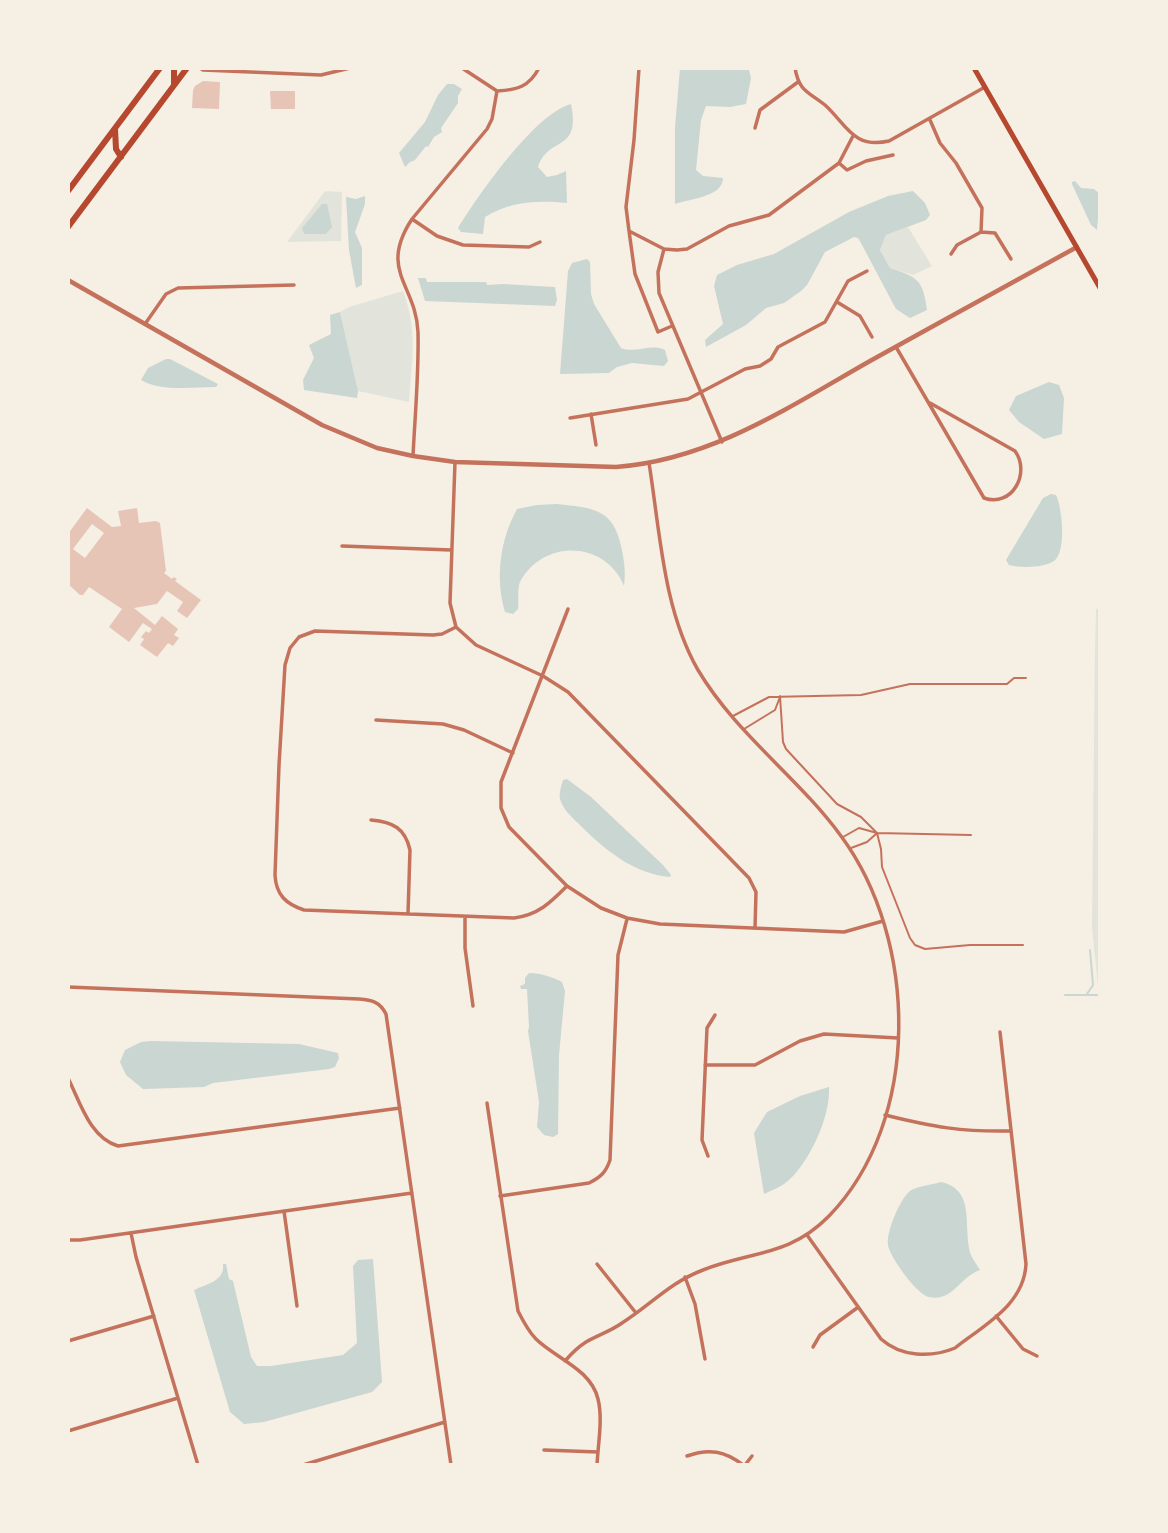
<!DOCTYPE html>
<style>
body{margin:0}
#map{position:relative;width:1168px;height:1533px;overflow:hidden;background:#f6efe4;font-family:Karla,sans-serif}
canvas{display:block}
.frame{position:absolute;inset:0;border:70px solid #f6efe4;pointer-events:none}
</style>
<div id="map">
<canvas width="1168" height="1533"></canvas>
<div class="frame"></div>
</div>
<script>
const context = document.querySelector('canvas').getContext('2d');
context.lineJoin = 'round';
function paint(path, color) { context.fillStyle = color; context.fill(path, 'evenodd'); }
function trace(path, color, width, dash) { context.strokeStyle = color; context.lineWidth = width; context.lineCap = dash ? 'butt' : 'round'; context.setLineDash(dash || []); context.stroke(path); }
const green = new Path2D(`
 M325,191l17,1 -1,49 -54,1z
 M908,227l24,39 -19,9 -23,-7 -10,-18 6,-15z
 M403,291c15,39 9,70 6,111l-51,-11 -18,-79 9,-5z
 M1100,608v397l-8,-77 3,-276 1,-43z`);
const water = new Path2D(`
 M680,68h65l4,2 2,8 -5,26 -16,3 -24,-1 -5,14 -5,50 7,6 20,2c0,19 -34,21 -48,26v-77z
 M447,84h7l8,5 -4,7v7l-17,25 1,4 -8,5 -6,10 -2,-1 -11,14 -5,2 -5,5 -6,-14 26,-31 13,-27z
 M571,104c10,49 -22,31 -33,63l9,10 10,-2 9,-4 1,32c-29,-3 -56,-2 -82,14l-2,17 -22,-2 -3,-4c20,-32 76,-114 113,-124z
 M1075,181l6,7 13,1 6,5 -3,36 -6,-5 -19,-41v-2z
 M913,191l12,12 5,12 -4,5 -40,15 -6,15 10,18c28,9 33,12 37,42l-17,8 -14,-9 -35,-66 -3,-5 -4,-1 -29,15 -18,33 -6,6 -17,12 -18,5 -20,17 -40,22 -1,-7 18,-16 -9,-38 3,-11 20,-10 37,-11 75,-42 39,-16z
 M365,196v8l-10,28 7,16v37l-6,3 -7,-38 -3,-53 10,2z
 M322,204h5l5,23 -6,7h-22l-2,-6z
 M587,259l3,3 1,32 3,10 27,44c15,6 29,-5 44,2l3,11 -4,5 -32,-3 -15,4 -8,6 -49,1 8,-103 4,-8z
 M418,278h8l1,4h59l1,3 16,-1 52,3 2,13 -2,6 -130,-5z
 M340,312l18,79 -1,7 -53,-8 -1,-10 11,-22 -5,-13 22,-11 -1,-19z
 M166,359h4l48,25 -2,3c-23,0 -55,5 -75,-7l7,-12z
 M1049,382l10,3 5,13 -2,36 -18,5 -25,-17 -10,-12 7,-14z
 M1051,494l5,1c6,12 11,57 -2,66 -11,7 -33,7 -45,4l-3,-5 37,-62z
 M557,504c35,4 56,4 64,42 3,14 5,25 3,40 -19,-46 -81,-47 -104,-4 -3,7 -1,19 -2,27l-5,5 -8,-2c-10,-34 -5,-72 12,-103l20,-4z
 M567,779l24,18 72,68 8,10 -1,2c-35,-3 -64,-26 -88,-50 -8,-8 -17,-15 -21,-25 -3,-8 0,-14 2,-22z
 M529,973c11,0 24,4 33,9l3,9 -6,64 -1,79 -5,3 -9,-2 -7,-8 2,-25 -11,-71 1,-4 -2,-38h-6l-1,-3 5,-2v-6z
 M150,1041l149,3 39,9 1,5 -4,9 -6,2 -116,14 -9,4 -61,2 -17,-14 -6,-13 5,-12 16,-8z
 M829,1087c2,29 -21,80 -45,97 -6,4 -14,7 -20,10l-10,-61 13,-21 33,-16z
 M941,1182c36,8 21,46 30,73 2,5 6,10 9,15 -17,6 -24,23 -39,27 -3,1 -12,1 -15,-1 -12,-6 -36,-39 -38,-51 -2,-13 12,-46 22,-54 7,-5 22,-6 31,-9z
 M373,1259l9,123 -10,10 -108,30 -20,2 -14,-12 -36,-122c13,-6 31,-9 29,-26h3l3,15 4,2 18,76 6,9h14l72,-11 14,-12 -4,-77 5,-6z`);
const stream = new Path2D(`
 M1087,994l6,-9 -3,-35
 M1065,995h35`);
const building = new Path2D(`
 M203,81l17,1 -1,27 -27,-1 1,-18 2,-4z
 M270,91h25v18h-24z
 M87,508l25,19 9,-1 -3,-15 19,-3 2,15 17,-2 4,2 6,48 -2,2 8,6 2,-2 3,2 -2,2 26,19 -14,18 -10,-7 6,-9 -16,-11 -10,13 -23,4 21,17 7,-9 16,13 -4,6 5,3 -6,8 -5,-3 -11,14 -17,-12 4,-6 -3,-2 5,-6 3,2 3,-4 -9,-6 -14,19 -20,-15 13,-18 -33,-22 -6,8h-3l-12,-11v-50zM92,524l12,9 -19,25 -12,-9z`);
const service = new Path2D(`
 M780,696l3,46 3,7 51,55 24,13 16,16 4,16 1,18 28,71 5,7 10,4 45,-4h53
 M733,716l36,-19 92,-2 49,-11h97l7,-6h12
 M744,729l31,-19 5,-13
 M843,837l16,-9 18,5 94,2
 M851,848l16,-6 9,-8`);
const minor = new Path2D(`
 M200,68l3,2 118,5 29,-7
 M462,68l35,23
 M639,68l-5,72 -8,67 3,24 35,18 13,1 10,-1 42,-23 40,-11 70,-52 14,-27
 M795,68c4,24 14,24 30,37 22,20 28,44 64,36l96,-54
 M497,91c20,-1 32,-4 42,-23
 M930,120l10,23 16,20 26,45 -1,24
 M755,128l5,-18 38,-28
 M839,163l8,7 19,-9 27,-6
 M412,219l25,17 26,9 66,2 11,-5
 M629,231l6,43 23,58 14,-6
 M981,232l14,1 16,26
 M664,249l-6,23 1,21 63,149
 M951,254l6,-9 24,-13
 M837,302l23,14 12,21
 M145,324l21,-30 12,-6 116,-3
 M896,347l88,151c28,10 47,-25 31,-47l-85,-48
 M591,414l5,31
 M570,418l118,-19 57,-30 15,-3 11,-7 7,-12 47,-25 23,-41 19,-10
 M413,456c2,-41 6,-83 5,-124 -2,-48 -40,-61 -6,-113l75,-90 5,-10 5,-28
 M455,462l-5,141 6,24 20,18 67,31 25,16 181,186 7,14 -1,36
 M342,546l109,4
 M568,609l-67,173v26l8,19 58,59 34,22 26,10 33,6 184,8 39,-11
 M456,627l-14,7 -9,1 -118,-4 -16,6 -9,11 -5,17 -6,100 -4,110c1,20 11,29 29,35l210,8c24,-3 36,-15 53,-32
 M376,720l67,4 21,6 49,23
 M371,820c22,2 34,8 39,30l-2,64
 M465,918v30l8,58
 M68,987l291,12c13,1 21,3 27,15l65,451
 M705,1065h50l45,-24 24,-7 74,4
 M68,1078c12,24 22,60 50,68l282,-38
 M487,1103l31,208c5,10 10,20 18,28 19,19 55,30 62,60 5,20 0,45 -1,66
 M885,1115c48,12 77,17 126,16
 M708,1156l-6,-16 5,-112 8,-13
 M500,1196l89,-13c12,-6 17,-11 21,-23l8,-205 9,-36
 M284,1211l13,95
 M131,1233l5,24 62,208
 M807,1235l74,104c20,18 50,19 74,9 29,-23 69,-43 71,-84l-26,-232
 M68,1240h12l332,-47
 M597,1264l39,49
 M685,1277l10,27 10,55
 M996,1316l27,33 14,7
 M68,1341l86,-25
 M813,1347l7,-12 37,-27
 M565,1361c6,-7 13,-14 21,-19 12,-7 25,-11 36,-19 30,-19 47,-40 81,-53 47,-19 86,-13 126,-54 93,-96 89,-276 12,-380 -43,-59 -105,-102 -143,-166 -35,-61 -38,-139 -49,-207
 M68,1431l110,-33
 M544,1450l54,2
 M687,1456c22,-8 38,-5 56,9
 M303,1465l142,-43
 M745,1465l7,-9`);
const tertiary = new Path2D(`
 M68,280l254,145 55,23 36,8 42,6 161,5c95,-7 173,-60 254,-106 69,-38 137,-76 207,-114`);
const secondary = new Path2D(`
 M974,68l126,220`);
const primary = new Path2D(`
 M174,84v-16
 M115,129l1,20 5,8
 M68,191l92,-123
 M68,227l119,-159`);
paint(green, '#e2e4dc');
paint(water, '#c9d6d2');
trace(stream, '#c9d6d2', 2);
paint(building, '#e6c5b7');
trace(service, '#c5725c', 2);
trace(minor, '#c5725c', 3.5);
trace(tertiary, '#c5725c', 4.5);
trace(secondary, '#b5482f', 5);
trace(primary, '#b5482f', 6);
</script>
